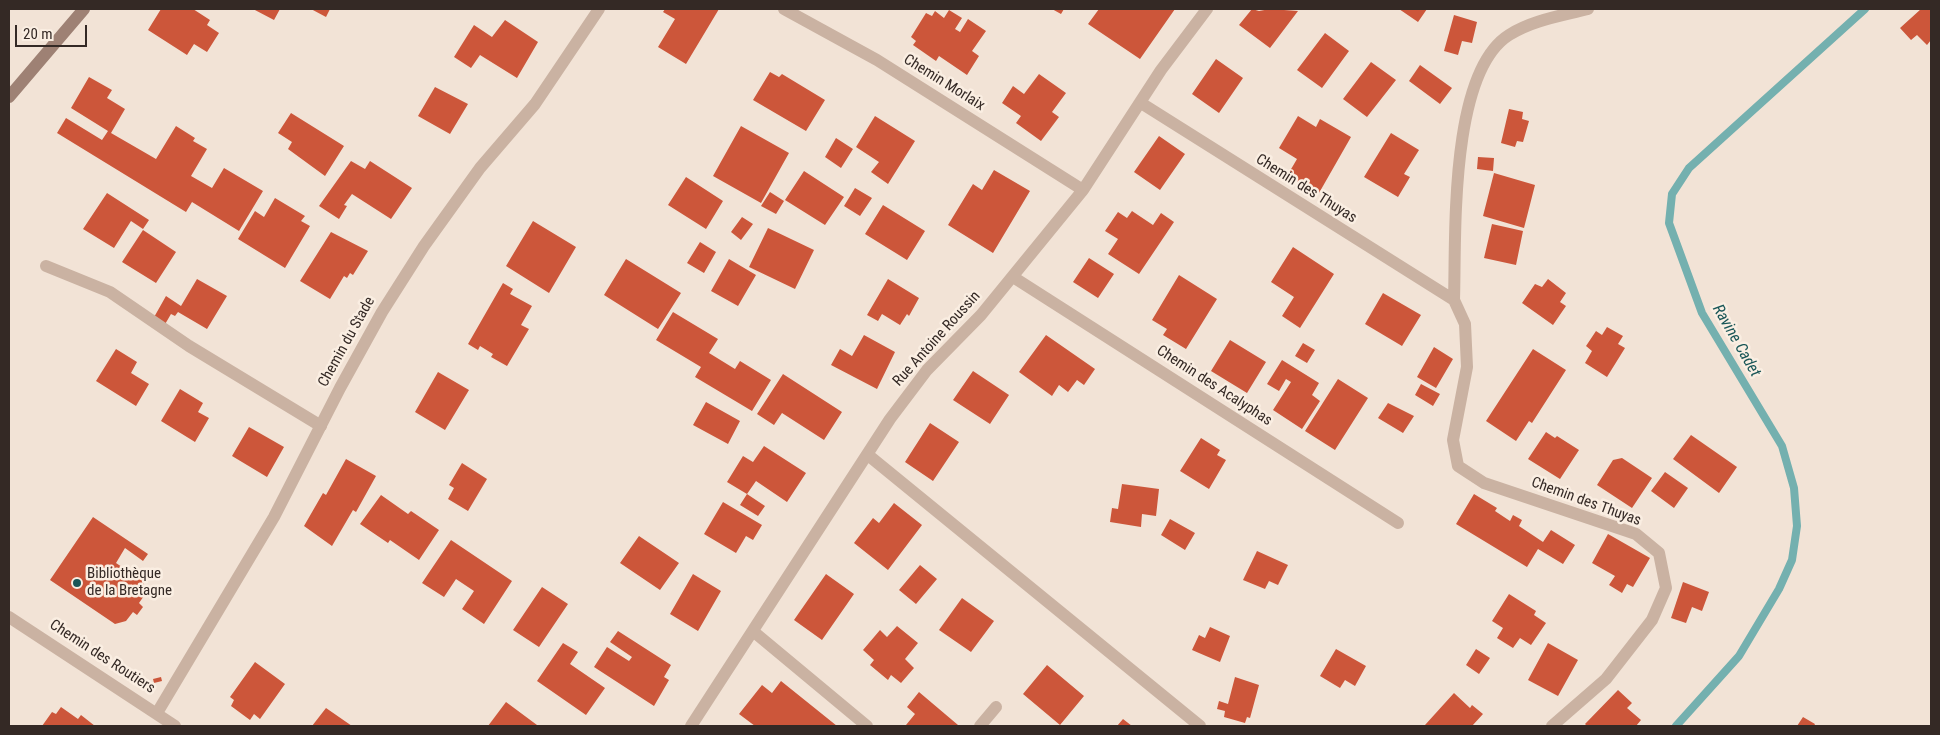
<!DOCTYPE html>
<meta charset="utf-8">
<style>
body{margin:0}
#map{position:relative;width:1940px;height:735px;overflow:hidden;background:#f2e3d6;font-family:"Roboto Condensed",sans-serif}
canvas{display:block}
.frame{position:absolute;inset:0;border:10px solid #342925;pointer-events:none}
.scale{position:absolute;left:15px;top:25px;width:72px;height:22px;box-sizing:border-box;border:2px solid #342925;border-top:0;padding-left:6px;font-size:15px;line-height:18px;white-space:nowrap;color:#342925;-webkit-text-stroke:4px #faeee2;paint-order:stroke}
</style>
<div id="map">
<canvas width="1940" height="735"></canvas>
<div class="frame"></div>
<div class="scale">20 m</div>
</div>
<script>
const context = document.querySelector('canvas').getContext('2d');
context.lineJoin = 'round';
function trace(path, color, width, dash) { context.strokeStyle = color; context.lineWidth = width; context.lineCap = dash ? 'butt' : 'round'; context.setLineDash(dash || []); context.stroke(path); }
function paint(path, color) { context.fillStyle = color; context.fill(path, 'evenodd'); }
function drawText(font, color, halo, rows, align = 'center') {
  context.font = font + ' "Roboto Condensed",sans-serif'; context.lineWidth = 5; context.setLineDash([]); context.textBaseline = 'middle'; context.strokeStyle = halo; context.fillStyle = color; for (const [text, x, y, turn = 0] of rows) {
    context.save(); context.translate(x, y); context.rotate((+turn || 0) * Math.PI / 180); context.textAlign = isNaN(turn) ? turn : align; if (halo) context.strokeText(text, 0, 0); context.fillText(text, 0, 0); context.restore();
  }
}
const stream = new Path2D(`
 M1676,726l63,-70 40,-67 13,-29 5,-34 -3,-38 -12,-42 -80,-133 -33,-90 3,-29 17,-26 176,-159`);
const building = new Path2D(`
 M161,9h32l17,11 -3,5 12,8 -12,19 -13,-8 -7,11 -39,-25z
 M253,9h27l-6,11z
 M311,9h19l-4,8z
 M665,9h54l-33,55 -28,-17 17,-28 -12,-7z
 M1052,9h12l-3,5z
 M1099,9h76l-35,50 -52,-35z
 M1252,9l7,2 11,-2 28,2 -28,37 -31,-23z
 M1399,9h28l-9,13z
 M1921,9h10v31l-4,5 -10,-10 -6,5 -11,-12z
 M949,10l13,8 -7,11 5,3 8,-13 18,12 -14,20 7,5 -12,19 -28,-19 -3,5 -23,-16 3,-4 -5,-4 15,-24 6,3 3,-5 9,7z
 M1454,15l23,7 -5,21 -10,-2 -4,14 -14,-4z
 M505,20l33,22 -21,36 -37,-23 -9,13 -17,-11 20,-32 18,12z
 M1325,33l24,18 -27,37 -25,-18z
 M1216,59l27,19 -24,35 -27,-19z
 M1371,62l25,18 -29,37 -24,-18z
 M1420,65l32,23 -12,16 -31,-23z
 M770,72l9,5 3,-3 43,26 -19,31 -53,-31z
 M1039,74l27,19 -14,19 7,5 -18,24 -25,-18 5,-7 -19,-13 11,-17 11,8z
 M89,77l23,13 -5,8 18,11 -14,24 45,26 20,-33 19,12 -2,3 14,8 -16,27 21,12 12,-20 39,23 -24,40 -47,-29 -6,10 -129,-79 9,-15 36,22 6,-9 -37,-23z
 M435,87l33,17 -18,30 -32,-18z
 M1509,109l14,3 -1,7 7,2 -6,21 -6,-1 -2,6 -14,-4z
 M291,113l53,33 -19,30 -37,-27 4,-7 -14,-9z
 M875,116l40,25 -27,43 -17,-12 8,-10 -23,-15z
 M1298,116l18,11 4,-8 31,18 -32,56 -32,-17 10,-17 -18,-11z
 M741,126l48,27 -28,50 -48,-27z
 M1391,133l28,17 -15,24 6,3 -12,20 -34,-20z
 M1159,136l26,18 -25,36 -26,-18z
 M836,138l17,11 -12,19 -16,-11z
 M1478,157l16,1 -1,13 -16,-2z
 M351,161l14,8 5,-8 42,27 -21,31 -39,-25 -8,11 3,1 -8,13 -20,-13z
 M994,170l36,21 -37,62 -45,-28 25,-41 9,6z
 M804,171l40,26 -19,28 -40,-25z
 M1494,173l41,12 -11,43 -41,-12z
 M686,177l37,24 -17,28 -38,-24z
 M855,188l17,10 -12,18 -16,-10z
 M770,192l14,9 -8,13 -15,-8z
 M107,193l42,27 -6,9 -12,-8 -17,27 -31,-19z
 M275,198l30,18 -4,5 9,5 -25,42 -47,-29 17,-28 9,6z
 M883,205l42,26 -18,29 -42,-26z
 M1132,211l21,14 8,-12 13,9 -35,52 -31,-20 10,-15 -13,-8 13,-19 9,6z
 M742,217l11,7 -12,16 -10,-8z
 M533,221l43,26 -27,46 -43,-27z
 M1492,224l31,7 -7,34 -32,-7z
 M768,228l46,22 -19,39 -46,-22z
 M143,230l33,22 -20,31 -34,-21z
 M331,232l37,19 -15,24 -3,-2 -3,5 -3,-2 -14,23 -30,-18z
 M700,242l16,10 -12,21 -17,-10z
 M1293,247l41,27 -34,54 -18,-12 12,-19 -23,-15z
 M1089,258l25,16 -16,24 -25,-16z
 M626,259l55,34 -23,36 -54,-34z
 M729,259l27,16 -18,31 -27,-15z
 M1179,275l38,24 -31,50 -23,-14 4,-6 -15,-9z
 M197,279l30,17 -20,33 -29,-17 -3,4 -4,-2 -7,12 -11,-7 13,-23 15,10z
 M888,279l31,19 -10,18 -2,-2 -7,11 -18,-11 -4,7 -11,-6z
 M1548,279l18,14 -6,9 6,4 -13,19 -31,-22 13,-19 7,3z
 M503,283l10,6 -3,5 22,12 -11,19 8,4 -22,37 -16,-9 2,-3 -13,-8 -2,4 -10,-6z
 M1383,293l38,22 -19,31 -37,-22z
 M673,312l45,27 -9,14 26,16 5,-8 31,19 -19,31 -57,-34 6,-10 -45,-27z
 M1607,327l16,9 -5,8 7,4 -18,29 -22,-14 7,-12 -6,-5 10,-15 6,4z
 M864,335l31,17 -18,37 -46,-24 9,-16 12,7z
 M1046,335l49,34 -11,16 -7,-5 -9,12 -9,-7 -7,11 -33,-24z
 M1230,340l36,22 -19,31 -36,-22z
 M1303,343l12,7 -8,13 -12,-7z
 M1434,347l19,12 -17,29 -19,-11z
 M116,349l21,13 -6,11 18,11 -13,22 -40,-25z
 M1533,349l33,21 -34,53 -3,-2 -13,20 -30,-20z
 M1282,360l37,23 -7,12 8,6 -18,28 -29,-19 18,-28 -5,-3 -7,12 -12,-7z
 M973,371l36,24 -19,29 -37,-24z
 M438,372l31,18 -24,40 -30,-18z
 M783,374l59,38 -18,28 -42,-27 -8,12 -17,-11z
 M1338,379l30,19 -33,52 -30,-19z
 M1421,384l19,10 -7,12 -18,-11z
 M180,389l23,14 -5,9 11,6 -14,24 -34,-21z
 M706,402l34,19 -12,23 -35,-19z
 M1388,403l26,13 -11,17 -25,-15z
 M930,423l29,19 -26,39 -28,-19z
 M249,427l35,20 -17,30 -35,-21z
 M1546,432l9,6 2,-2 22,14 -19,29 -32,-20z
 M1691,435l46,32 -18,26 -46,-34z
 M1201,438l19,12 -3,5 9,5 -17,29 -29,-18z
 M764,446l42,27 -19,29 -31,-21 -9,13 -20,-12 16,-26 10,6z
 M1622,458l30,20 -20,30 -35,-23 16,-25z
 M346,459l30,17 -20,36 -3,-2 -21,36 -28,-20 19,-33 3,2z
 M462,463l25,16 -19,32 -20,-12 6,-11 -5,-3z
 M1665,472l23,16 -14,20 -23,-17z
 M1122,484l37,5 -3,27 -14,-2 -1,13 -31,-5 2,-14 6,1z
 M747,494l18,12 -7,10 -18,-11z
 M1474,494l23,14 -2,3 15,10 3,-6 9,5 -3,6 24,16 8,-12 24,15 -12,19 -25,-15 -11,18 -71,-43z
 M381,495l27,19 3,-3 28,19 -20,30 -29,-20 -2,3 -28,-19z
 M723,502l39,23 -9,15 -7,-4 -10,17 -32,-19z
 M894,503l28,22 -34,45 -34,-27 19,-25 6,5z
 M93,517l55,37 -5,7 -18,-13 -9,15 27,18 3,12 -7,10 4,4 -6,8 -4,-3 -7,9 -11,3 -65,-44z
 M1170,519l25,14 -10,17 -24,-15z
 M1608,534l42,24 -17,29 -6,-3 -5,9 -13,-8 6,-9 -23,-13z
 M639,536l40,27 -19,27 -40,-27z
 M451,540l61,41 -28,43 -22,-15 12,-18 -18,-12 -12,18 -22,-14z
 M1257,551l31,14 -10,20 -9,-4 -4,8 -22,-9z
 M920,565l17,14 -21,25 -17,-14z
 M693,574l28,17 -23,40 -28,-17z
 M826,574l28,20 -32,46 -28,-20z
 M1683,582l26,10 -7,19 -10,-4 -6,16 -15,-5z
 M542,587l26,17 -29,43 -26,-17z
 M1509,594l27,17 -2,4 12,8 -15,22 -11,-7 -7,10 -16,-10 6,-10 -11,-7z
 M962,598l32,23 -23,31 -32,-22z
 M897,626l21,17 -13,16 9,9 -13,15 -10,-8 -3,5 -18,-15 4,-5 -11,-10 17,-20 7,7z
 M1210,627l20,9 -10,26 -28,-12 7,-15 6,3z
 M618,631l53,34 -7,12 5,3 -15,26 -60,-39 13,-20 22,14 3,-4 -22,-15z
 M563,643l15,9 -8,12 35,24 -19,27 -49,-34z
 M1548,643l30,17 -20,36 -30,-16z
 M1336,649l30,17 -11,20 -10,-6 -5,8 -20,-12z
 M1476,649l14,9 -11,16 -13,-9z
 M255,662l30,22 -25,35 -6,-5 -4,6 -19,-14 3,-6 -4,-3z
 M1047,665l37,31 -24,29 -37,-31z
 M161,677l1,4 -8,2 -1,-4z
 M1235,677l24,8 -9,33 -3,-1 -2,6 -21,-6 1,-6 -8,-2 2,-8 9,3z
 M781,681l56,45h-82l-16,-12 23,-29 10,8z
 M1618,690l14,13 -5,5 14,12 -5,6h-49l-2,-2z
 M919,692l39,33 -1,1 -51,-1 9,-11 -8,-7z
 M1454,693l16,15 2,-3 11,9 -11,12h-45l-2,-1z
 M506,702l31,23 -1,1h-48z
 M61,707l17,12 3,-4 14,11h-53l10,-14 4,2z
 M326,708l26,18h-40z
 M1803,717l12,7 -1,2h-17z
 M1123,719l9,7h-15z`);
const service = new Path2D(`
 M46,266l64,26 79,54 132,80`);
const minor = new Path2D(`
 M784,9l93,51 206,130
 M1141,103l313,197c2,-64 -5,-227 55,-265 24,-15 52,-19 79,-26
 M1013,277l385,246
 M1454,300l11,24 2,43 -14,73 5,26 26,17 152,51 23,19 7,35 -14,32 -46,59 -54,47
 M868,455l332,271
 M9,617l166,109
 M754,632l113,94
 M157,713l117,-196 66,-129 42,-76 42,-66 56,-78 55,-64 64,-95
 M691,726l199,-307 37,-49 54,-55 102,-125 78,-120 46,-61
 M980,726l16,-19`);
const secondary = new Path2D(`
 M9,97l75,-88`);
const markers = [
 [77,583,5,"#195657"]
];
const streetNames = [
 ["Chemin Morlaix",944,83,32],
 ["Chemin des Thuyas",1306,189,32],
 ["Rue Antoine Roussin",937,339,-48],
 ["Chemin du Stade",347,342,-61],
 ["Chemin des Acalyphas",1214,386,33],
 ["Chemin des Thuyas",1586,502,20],
 ["Chemin des Routiers",102,657,33]
];
const poiNames = [
 ["Bibliothèque",87,574],
 ["de la Bretagne",87,591]
];
const waterNames = [
 ["Ravine Cadet",1736,341,60]
];
trace(stream, '#74b0af', 8);
paint(building, '#cc563a');
trace(service, '#cab2a2', 12);
trace(minor, '#cab2a2', 12);
trace(secondary, '#9e8174', 12);
for (const [x, y, r, color] of markers) { const dot = new Path2D(); dot.arc(x, y, r, 0, 2 * Math.PI); context.fillStyle = color; context.fill(dot); trace(dot, '#faeee2', 2); }
drawText('15px', '#342925', '#faeee2', streetNames);
drawText('15px', '#342925', '#faeee2', poiNames, 'left');
drawText('italic 16px', '#195657', '#faeee2', waterNames);
</script>
